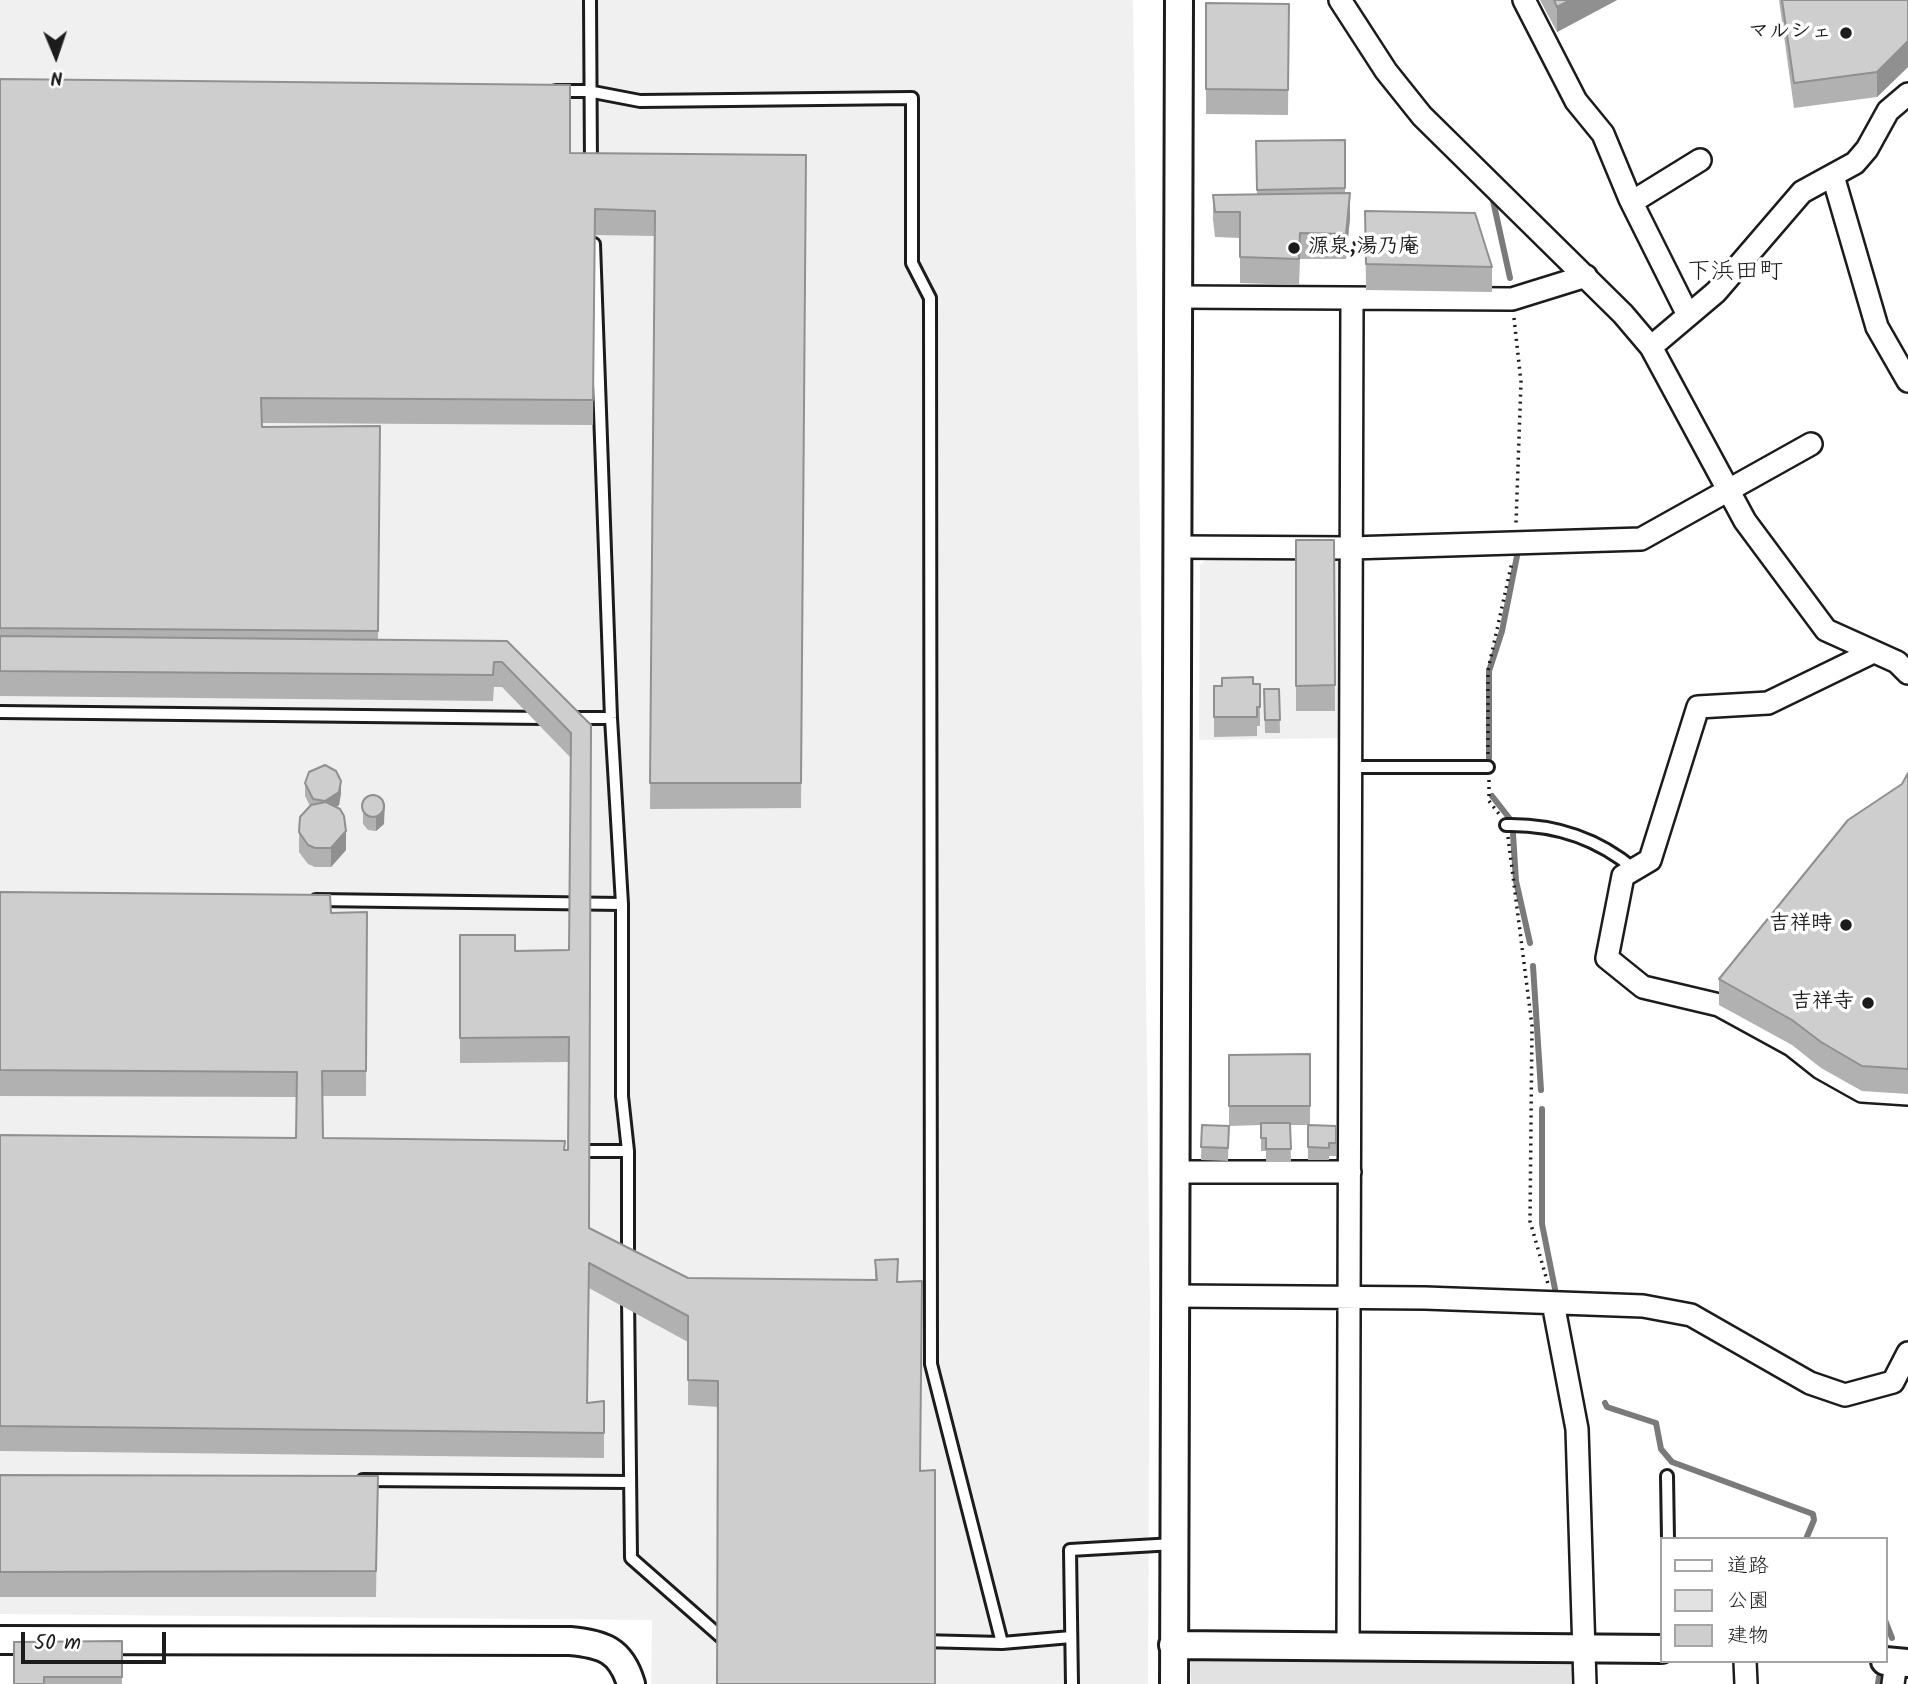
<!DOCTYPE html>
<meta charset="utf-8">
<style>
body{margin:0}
#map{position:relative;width:1908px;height:1684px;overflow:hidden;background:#fff;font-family:Kalam,"Klee One",sans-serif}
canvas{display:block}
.legend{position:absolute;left:1660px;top:1537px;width:228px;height:126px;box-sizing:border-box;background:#fff;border:2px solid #a4a4a4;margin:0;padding:9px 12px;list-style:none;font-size:21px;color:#1c1c1c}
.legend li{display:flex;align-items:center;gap:14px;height:35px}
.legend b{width:35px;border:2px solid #a4a4a4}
.north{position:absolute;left:21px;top:21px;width:70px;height:70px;-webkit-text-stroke:5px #fff;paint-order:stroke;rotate:178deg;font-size:19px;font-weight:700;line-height:28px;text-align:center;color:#1c1c1c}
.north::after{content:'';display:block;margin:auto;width:24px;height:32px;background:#1c1c1c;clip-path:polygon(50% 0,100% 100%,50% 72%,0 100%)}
.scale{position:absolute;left:21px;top:1632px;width:145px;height:32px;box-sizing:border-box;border:4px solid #1c1c1c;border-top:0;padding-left:9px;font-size:21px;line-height:24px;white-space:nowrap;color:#1c1c1c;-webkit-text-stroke:5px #fff;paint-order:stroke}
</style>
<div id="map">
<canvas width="1908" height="1684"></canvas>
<ul class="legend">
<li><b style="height:9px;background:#fff"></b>道路</li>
<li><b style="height:19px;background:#e2e2e2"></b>公園</li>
<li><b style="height:19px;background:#cecece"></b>建物</li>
</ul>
<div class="north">N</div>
<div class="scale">50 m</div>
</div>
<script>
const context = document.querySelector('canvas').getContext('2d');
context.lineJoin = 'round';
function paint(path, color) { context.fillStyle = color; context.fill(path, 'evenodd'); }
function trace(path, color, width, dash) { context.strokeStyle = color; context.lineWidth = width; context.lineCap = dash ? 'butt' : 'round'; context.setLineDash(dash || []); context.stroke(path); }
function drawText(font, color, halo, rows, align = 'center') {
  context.font = font + ' Kalam,"Klee One",sans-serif'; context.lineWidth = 7; context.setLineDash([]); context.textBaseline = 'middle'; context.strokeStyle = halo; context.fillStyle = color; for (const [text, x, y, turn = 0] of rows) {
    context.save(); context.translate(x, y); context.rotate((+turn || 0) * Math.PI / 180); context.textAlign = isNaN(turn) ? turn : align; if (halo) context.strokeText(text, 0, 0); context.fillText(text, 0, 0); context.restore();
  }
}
const built = new Path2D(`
 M0,0h1133l17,1296 -2,388h-497l1,-64 -652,-6z
 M1212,554l125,1 5,6 -1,177 -142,2 1,-175z`);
const green = new Path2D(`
 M1191,1658l382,7 1,19h-383z`);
const stream = new Path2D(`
 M1492,196l18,82
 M1489,758v-87l13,-40 15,-75
 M1492,796l18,23
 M1513,834l3,47 14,62
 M1533,966l8,124
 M1542,1109v115l13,65
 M1605,1403l2,4 49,16 5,26 11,13 141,52 1,6 -8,19
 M1885,1620l7,18
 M1878,1684l1,-7`);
const path = new Path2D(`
 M1514,318l7,64 -5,141
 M1488,754v-84l24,-108
 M1489,780v21l10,13
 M1508,837l24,189 -2,195 18,63`);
const service = new Path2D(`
 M590,0l1,165
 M556,91h32l52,10 272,-3v165l18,35 1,1066 71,279
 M594,244l17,474 11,186v192l6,55v109
 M0,712l545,6
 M571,718h40
 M1351,767h137
 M1506,825c49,-1 91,13 128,44
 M316,900l306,4
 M575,1151h53
 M628,1297l3,261 90,79h9
 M1667,1476l1,63
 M363,1480l266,2
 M921,1641l81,2 69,-6
 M1072,1684l-2,-134 104,-6`);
const minor = new Path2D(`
 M1340,0l46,71 36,45 201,198 28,33 94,174 81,109 71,32 11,11
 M1524,0l52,101 27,33 27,65 58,116
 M1833,176l44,151 31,54
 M1632,202l68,-42
 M1179,297l333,2 74,-23
 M1651,347l65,-55 86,-100 53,-29 12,-14 21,-38 20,-17
 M1177,547l174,1 290,-9 170,-95
 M1873,652l-105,51 -70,4 -48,153 -27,16 -16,82 36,29 76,18 73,40 29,23 41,23 46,3
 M1176,1172h174
 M1176,1296l249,2 218,8 48,9 119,68 35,12 48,-13 15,-29
 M1553,1303l24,126 8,255
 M1348,1646l4,-1347
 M1745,1661l1,23
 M1893,1684l3,-22`);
const tertiary = new Path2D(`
 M0,1640l570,1c33,3 51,9 61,43
 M1173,1645l488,4
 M1885,1661l23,2
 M1174,1684l5,-1684`);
const wall = new Path2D(`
 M1540,0h77l-60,32z
 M1779,0h129v67l-31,30 -83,11z
 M1206,3l83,1 -1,111 -82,-1z
 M0,79l570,74 236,2 -5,653 -151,1 5,-573 -60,-1 -2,190 -331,-2v4l118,-1 -2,214 129,1 84,84 -2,503 99,50 187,2v-20l23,22 23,189 14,213 -217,-277 -30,-2v-63l-99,-54 -2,115 17,30v25l-604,-7v-316l296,3 1,-41 -297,-1v-204l331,21 36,-1 -1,184h-44l1,42 245,12 1,-88 -109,1v-128l55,16 54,-1 2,-192 -69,-71h-8l-1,14 -493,-5z
 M1345,140v53l5,25 -4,41h-46l-1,26 -59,-2v-45l-25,-1 -2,-17v-25l44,-1 -1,-53z
 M1365,211l127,56v25l-126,-2z
 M1296,540h38l1,171h-39z
 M1260,684v42h-3v10l-43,1v-51z
 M1264,689h15l1,44h-15z
 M1908,773v321l-46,-3 -41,-23 -29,-23 -73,-40v-26l183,-195z
 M305,783l36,10 -2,12 -4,2 11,43 -15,17h-16l-7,-3 -9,-12v-20l11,-26 -5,-10z
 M363,800l21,24 -8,7 -8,-1 -5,-6z
 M1310,1054v71h-20l1,37h-25v-11h-5v-26l-32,1v-71z
 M1202,1125l27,1 -1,35 -27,-1z
 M1308,1125l28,1v30h-7v4h-21z
 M0,1475l378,1 -2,121h-376z
 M122,1641v43h-108z`);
const shadedWall = new Path2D(`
 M1570,0h47l-60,32v-25z
 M1908,41v26l-31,30v-25z
 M1350,193v25l-4,41v-25z
 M341,781v12l-2,12 -14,9v-13z
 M385,803l-1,21 -8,7v-13z
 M346,831v19l-15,17v-19z`);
const building = new Path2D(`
 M1554,0h16l-13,7z
 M1782,0h126v41l-31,31 -83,11z
 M1206,3l83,1 -1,86 -82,-1z
 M0,79l570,6v68l236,2 -5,628h-151l5,-572 -60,-2 -2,191 -332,-2 1,29 118,-1 -2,205 -378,-3z
 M1345,140v48l-88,2 -1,-49z
 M1350,193l-4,41 -46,-1 -1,26 -59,-2v-45h-25l-2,-17z
 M1365,211l110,2 17,54 -126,-3z
 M1296,540h38l1,145 -39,1z
 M0,636l507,5 84,84 -2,503 99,50 189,2 -2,-20 23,-1 -1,23 25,-1 -2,190 15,-1v214h-218l1,-303 -30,-1v-64l-99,-53 -2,140 17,-2v32l-604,-7v-291l296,3 1,-66 -297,-2v-178l330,3 1,18 36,-1 -1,159h-44l1,67 242,3 -1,9h4l1,-113 -109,1v-103h55v16l54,-1 2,-217 -69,-71h-8l-1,13 -493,-4z
 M1253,677v7h7v23h-3v10h-43v-31h8v-8z
 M1264,689h15l1,31h-15z
 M325,765l11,6 5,10 -2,11 -14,9 -12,-2 -8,-16 4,-11z
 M1908,773v296l-46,-3 -41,-24 -29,-22 -73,-41 129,-159 54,-36z
 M362 806a11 11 0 1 1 22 0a11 11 0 1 1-22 0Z
 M326,802l14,7 4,7 2,15 -15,17h-16l-7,-3 -9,-13 1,-15 11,-12z
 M1310,1054v52h-81v-51z
 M1261,1123h29l1,26h-25v-11h-5z
 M1202,1125l27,1 -1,22 -27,-1z
 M1308,1125l28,1v17h-7v5l-21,-1z
 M0,1475l378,1 -2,95 -376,1z
 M122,1641v36h-78v7h-30v-42z`);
const markers = [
 [1846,33,7,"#1c1c1c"],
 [1294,248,7,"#1c1c1c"],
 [1846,925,7,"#1c1c1c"],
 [1868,1003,7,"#1c1c1c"]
];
const poiNames = [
 ["マルシェ",1832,33],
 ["源泉;湯乃庵",1308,248,"left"],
 ["吉祥時",1832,925],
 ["吉祥寺",1854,1003]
];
const quarterNames = [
 ["下浜田町",1735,274]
];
paint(built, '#f0f0f0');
paint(green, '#e2e2e2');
trace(stream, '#7a7a7a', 6);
trace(service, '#1c1c1c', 16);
trace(minor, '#1c1c1c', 26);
trace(tertiary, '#1c1c1c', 32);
trace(path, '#1c1c1c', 3.5, [2, 5]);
trace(service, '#fff', 10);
trace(minor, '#fff', 21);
trace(tertiary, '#fff', 26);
paint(wall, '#b1b1b1');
paint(shadedWall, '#909090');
paint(building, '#cecece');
trace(building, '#909090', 2);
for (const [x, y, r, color] of markers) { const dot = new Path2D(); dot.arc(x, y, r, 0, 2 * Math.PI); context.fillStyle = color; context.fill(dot); trace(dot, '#fff', 2.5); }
drawText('bold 21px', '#1c1c1c', '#fff', poiNames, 'right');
drawText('24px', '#1c1c1c', '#fff', quarterNames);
</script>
